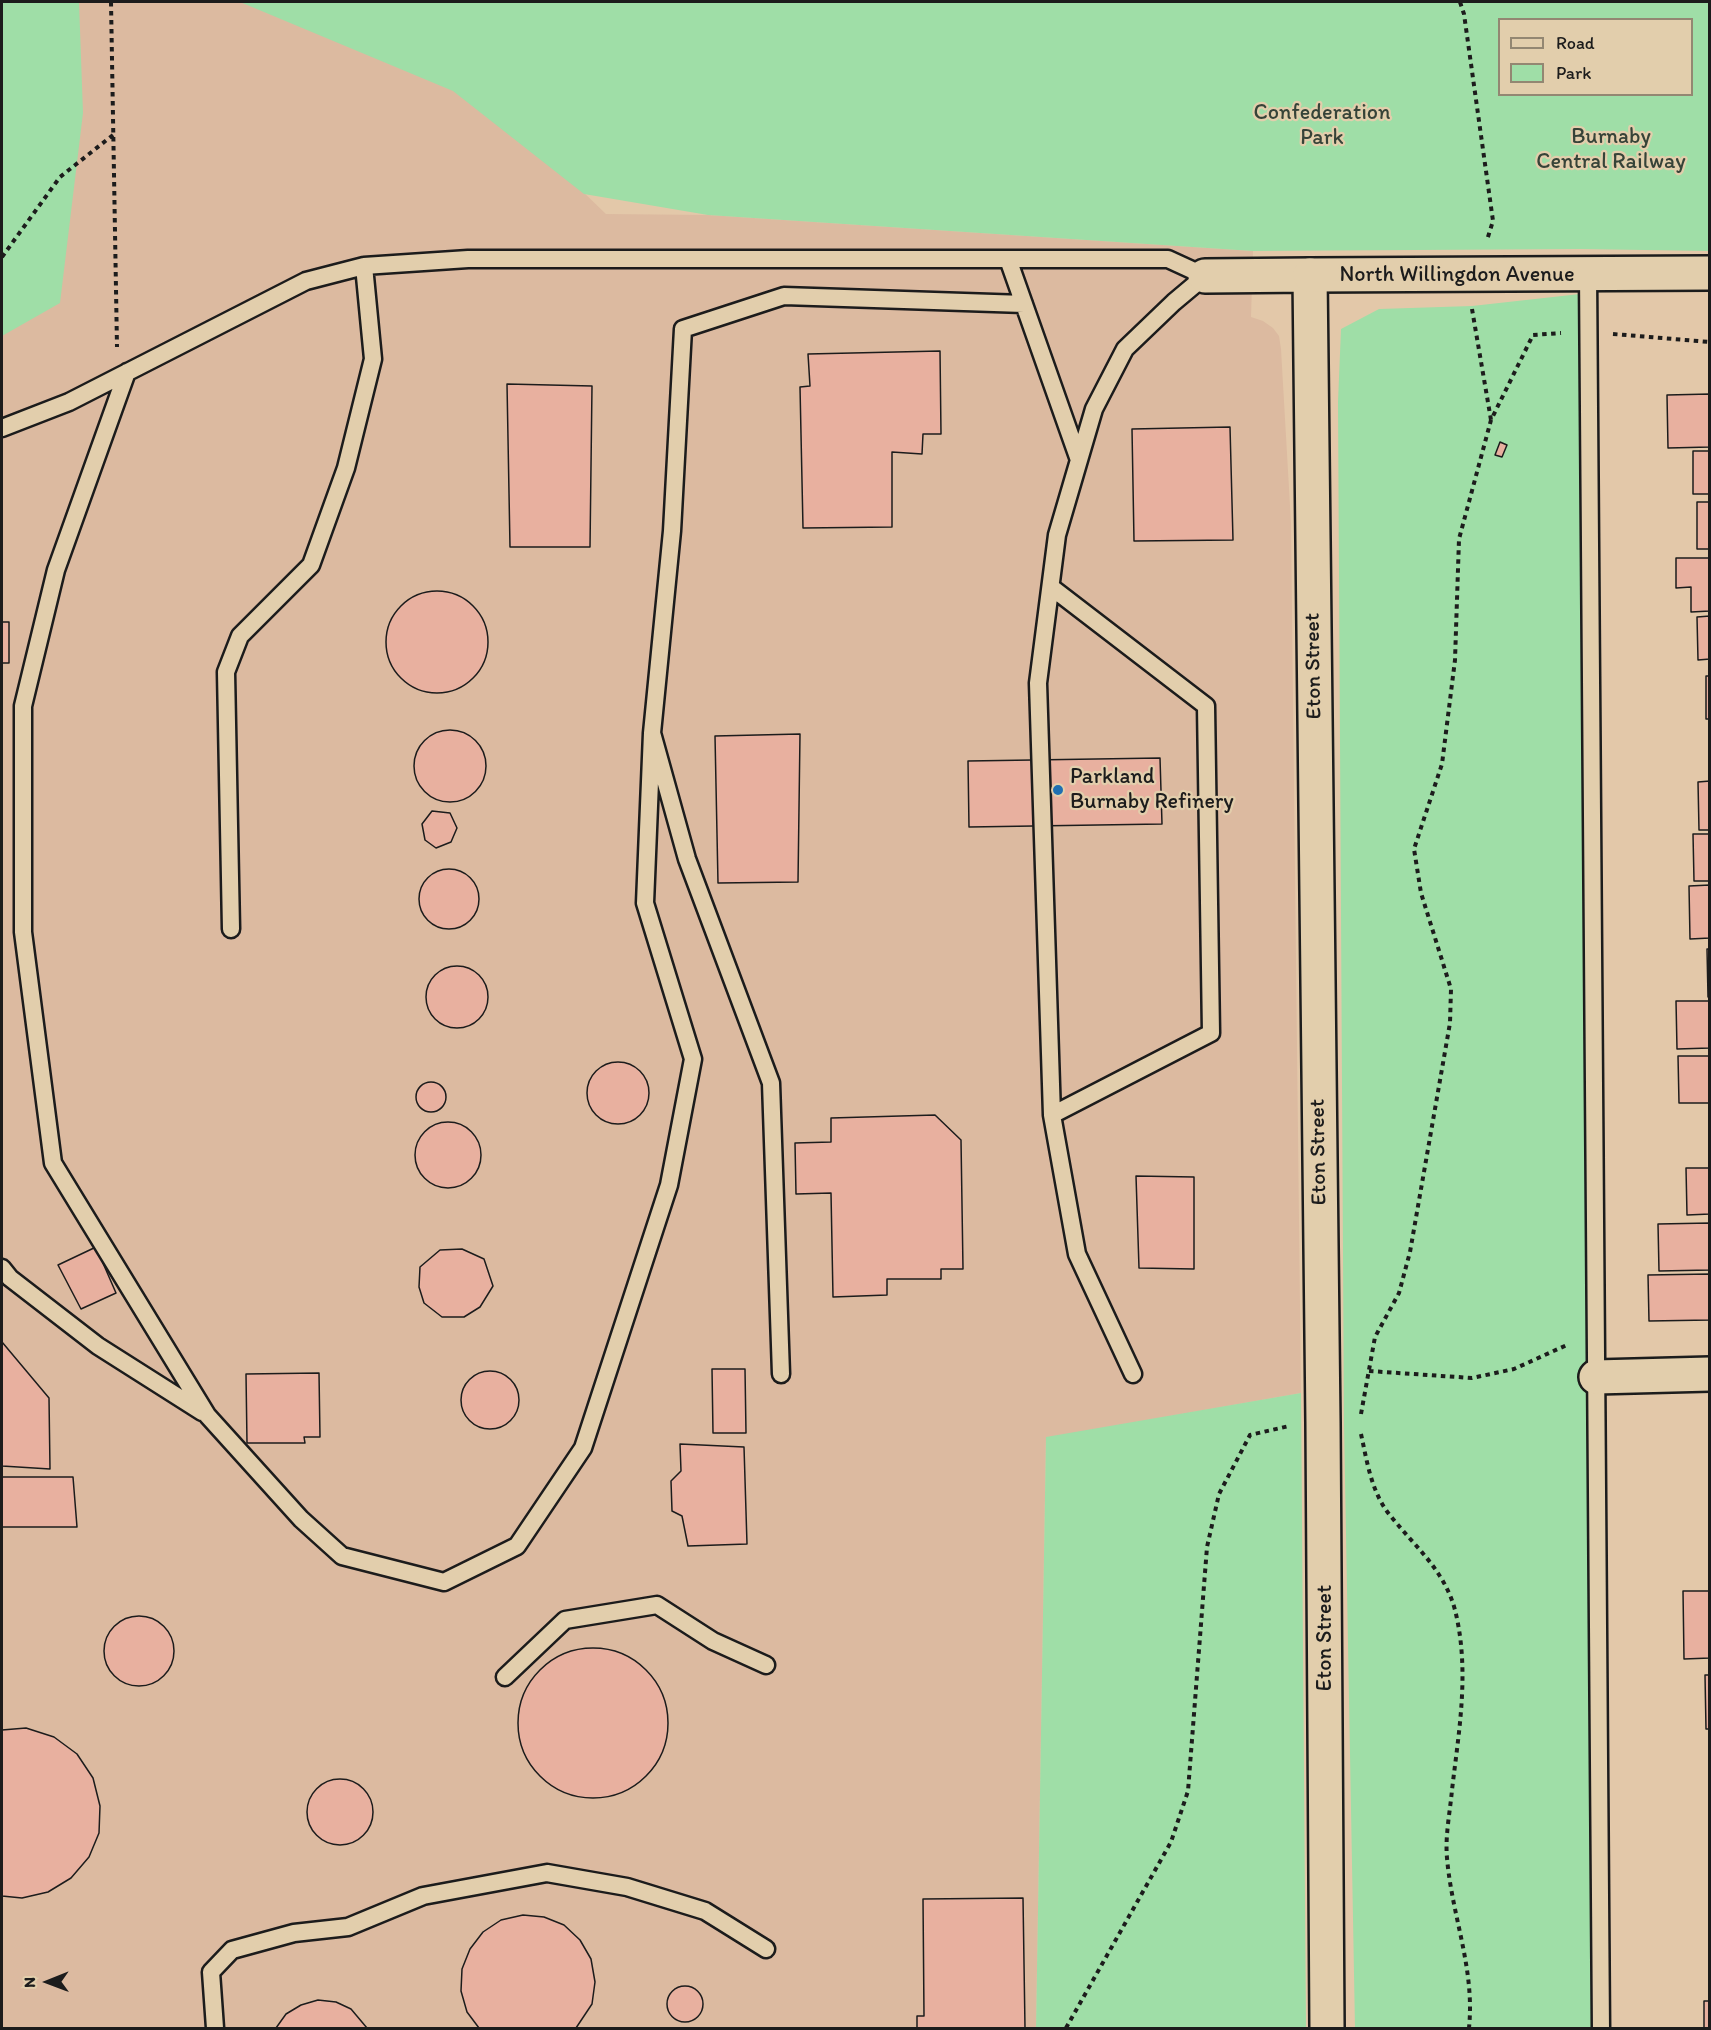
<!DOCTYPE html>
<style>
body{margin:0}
#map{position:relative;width:1711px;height:2030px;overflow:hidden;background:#e3c8a9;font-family:Itim,sans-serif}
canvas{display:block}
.frame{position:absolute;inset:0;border:3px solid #1c1c1c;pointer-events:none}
.legend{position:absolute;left:1498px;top:18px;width:195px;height:78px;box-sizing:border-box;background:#e2ceac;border:2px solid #938772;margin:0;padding:8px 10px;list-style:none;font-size:18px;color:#1c1c1c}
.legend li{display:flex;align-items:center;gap:12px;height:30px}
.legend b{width:30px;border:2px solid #938772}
.north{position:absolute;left:18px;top:1952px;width:60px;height:60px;-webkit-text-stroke:4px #e2ceac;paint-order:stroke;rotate:269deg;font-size:16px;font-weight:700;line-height:24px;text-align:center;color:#1c1c1c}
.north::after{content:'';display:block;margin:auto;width:21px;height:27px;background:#1c1c1c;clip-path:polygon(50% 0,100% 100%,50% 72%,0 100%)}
</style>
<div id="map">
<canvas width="1711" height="2030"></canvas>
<div class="frame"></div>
<ul class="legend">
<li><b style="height:8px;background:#e2ceac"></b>Road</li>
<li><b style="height:16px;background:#9fdea7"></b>Park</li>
</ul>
<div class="north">N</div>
</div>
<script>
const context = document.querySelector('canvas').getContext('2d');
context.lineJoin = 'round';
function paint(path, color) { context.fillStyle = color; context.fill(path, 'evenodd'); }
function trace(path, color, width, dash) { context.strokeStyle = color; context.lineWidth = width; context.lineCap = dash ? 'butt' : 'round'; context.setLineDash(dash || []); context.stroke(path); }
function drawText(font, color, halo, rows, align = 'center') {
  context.font = font + ' Itim,sans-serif'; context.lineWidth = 4.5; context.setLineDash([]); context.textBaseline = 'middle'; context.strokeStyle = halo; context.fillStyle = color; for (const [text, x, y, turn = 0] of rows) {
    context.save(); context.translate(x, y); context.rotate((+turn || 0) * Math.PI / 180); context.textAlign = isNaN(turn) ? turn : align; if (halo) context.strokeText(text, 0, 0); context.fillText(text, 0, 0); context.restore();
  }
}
const built = new Path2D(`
 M2,2h315l147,75 142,137 102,1 545,36 -2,66 12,4 10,7 6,8 2,13 10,174 10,870 -255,45 -10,590h-1034z`);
const green = new Path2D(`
 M2,2h77l4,111 -23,190 -58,33z
 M240,2h1469v249l-129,-2 -327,2 -545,-36 -124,-21 -131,-103zM1500,20h192v74h-192z
 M1589,293l12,1735h-246l-11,-604 -6,-1022 3,-73 38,-20 93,-3z
 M1301,1393l5,635h-270l10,-591z`);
const building = new Path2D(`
 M940,351l1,83h-18l-1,20 -30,-2v75l-89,1 -3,-141 10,-1 -2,-32z
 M507,384l85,2 -2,161h-80z
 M1710,394v53l-42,1 -1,-53z
 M1230,427l3,113 -99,1 -2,-112z
 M1500,442l7,3 -5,12 -7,-2z
 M1693,451h17v43h-17z
 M1697,502h13v47h-13z
 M1676,558h34v53l-19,1v-25l-15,1z
 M386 642a51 51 0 1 1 102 0a51 51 0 1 1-102 0Z
 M1710,616v43l-12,1 -1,-43z
 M2,622h7v41h-7z
 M1706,676h4v43h-4z
 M414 766a36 36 0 1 1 72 0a36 36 0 1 1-72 0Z
 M800,734l-2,148 -80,1 -3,-147z
 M1160,758l2,66 -193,3 -1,-66z
 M1710,781v49h-11l-1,-48z
 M432,811l18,2 7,15 -6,14 -15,6 -11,-8 -3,-16z
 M1693,834h17v47h-16z
 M419 899a30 30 0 1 1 60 0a30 30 0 1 1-60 0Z
 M1710,885v53l-20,1 -1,-53z
 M1707,949h3v48h-2z
 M426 997a31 31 0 1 1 62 0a31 31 0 1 1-62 0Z
 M1676,1001h34v47l-33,1z
 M1678,1056h32v47h-31z
 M587 1093a31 31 0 1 1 62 0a31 31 0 1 1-62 0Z
 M416 1097a15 15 0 1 1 30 0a15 15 0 1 1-30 0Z
 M935,1115l26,25 2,129h-22v10h-54v16l-54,2 -2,-104 -35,1 -1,-51 36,-1v-24z
 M415 1155a33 33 0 1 1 66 0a33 33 0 1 1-66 0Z
 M1686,1168h24v46l-23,1z
 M1136,1176l58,1v92l-55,-1z
 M1710,1223v47l-51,1 -1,-47z
 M96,1247l20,46 -35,16 -23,-44z
 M462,1249l22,10 9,27 -13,21 -16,10h-22l-18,-14 -5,-16 1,-20 20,-17z
 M1710,1274v46l-61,1 -1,-46z
 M2,1342l47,56 1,71 -48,-3z
 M712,1369h33l1,64h-33z
 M461 1400a29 29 0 1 1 58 0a29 29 0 1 1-58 0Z
 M319,1373l1,64h-16l1,6h-58l-1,-69z
 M680,1444l64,3 3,97 -59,2 -6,-30 -10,-5 -1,-30 10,-10z
 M2,1477h71l4,50h-75z
 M1683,1591h27v67l-26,1z
 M104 1651a35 35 0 1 1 70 0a35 35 0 1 1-70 0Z
 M518 1723a75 75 0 1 1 150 0a75 75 0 1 1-150 0Z
 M1705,1675h5v54h-4z
 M26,1728l28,9 23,17 16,24 7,28 -1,27 -10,24 -18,21 -23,14 -26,6 -20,-2v-166z
 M307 1812a33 33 0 1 1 66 0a33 33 0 1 1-66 0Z
 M1023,1898l2,130h-108v-12h7l-1,-117z
 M523,1915l21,2 20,8 16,15 11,19 4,23 -3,22 -16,24h-97l-12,-16 -6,-21 1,-22 8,-20 13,-17 18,-12z
 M667 2004a18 18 0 1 1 36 0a18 18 0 1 1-36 0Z
 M318,2000l18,2 15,7 16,19h-91l10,-14 15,-9z
 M1704,2001h6v27h-6z`);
const path = new Path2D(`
 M111,2l6,345
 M1460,2l4,12 29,207 -6,19
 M2,257l58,-80 53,-42
 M1472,309l19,111
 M1613,334l97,8
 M1369,1371l103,7 42,-9 55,-25
 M1361,1414l14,-77 24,-44 11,-41 40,-229 1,-34 -30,-96 -7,-44 28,-85 13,-104 4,-121 32,-119 42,-85 28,-2
 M1361,1434c6,27 10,57 28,80 25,32 55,55 66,96 15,60 4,120 -3,180 -2,22 -7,46 -5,68 5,59 28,110 22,170
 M1066,2028l105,-186 17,-51 19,-244 12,-53 31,-59 39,-9`);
const lane = new Path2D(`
 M1008,259l71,201
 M1588,274l13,1754
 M127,372l-71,198 -33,136v226l30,231 154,252 94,104 41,37 102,26 73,-36 66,-98 86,-263 24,-126 -48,-156 7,-170
 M2,428l67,-26 237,-121 58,-15 104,-7h700l37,17 -31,26 -49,47 -31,60 -37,126 -19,148 14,432 25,139 56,120
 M1051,587l155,119 5,327 -159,82
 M231,929l-5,-257 14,-36 71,-71 35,-97 27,-109 -9,-93
 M2,1268l8,10 88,68 104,66
 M781,1374l-10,-291 -84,-224 -35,-126 20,-202 11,-202 101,-33 240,8
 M505,1677l60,-57 92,-15 56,36 53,24
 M215,2028l-4,-56 21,-22 62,-17 54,-6 75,-31 124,-23 80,14 78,24 61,38`);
const street = new Path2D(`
 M1205,276l105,-1 13,1148 4,605
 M1596,1377l114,-3`);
const secondary = new Path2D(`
 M1310,275l400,-2`);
const markers = [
 [1058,790,6,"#1f6fb2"]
];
const parkNames = [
 ["Confederation",1322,113],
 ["Park",1322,138],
 ["Burnaby",1611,137],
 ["Central Railway",1611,162]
];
const streetNames = [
 ["North Willingdon Avenue",1457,275],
 ["Eton Street",1314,666,-91],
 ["Eton Street",1319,1152,-91],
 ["Eton Street",1325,1638,-90]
];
const poiNames = [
 ["Parkland",1070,777],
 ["Burnaby Refinery",1070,802]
];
paint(built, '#dcbaa0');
paint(green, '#9fdea7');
paint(building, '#e8b09f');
trace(building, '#1c1c1c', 1.5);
trace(lane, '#1c1c1c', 21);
trace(street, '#1c1c1c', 38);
trace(secondary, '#1c1c1c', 38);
trace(path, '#1c1c1c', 4, [4.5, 4.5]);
trace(lane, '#e2ceac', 16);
trace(street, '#e2ceac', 33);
trace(secondary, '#e2ceac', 33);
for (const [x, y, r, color] of markers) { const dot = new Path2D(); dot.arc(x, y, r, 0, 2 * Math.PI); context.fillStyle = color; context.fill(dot); trace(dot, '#e2ceac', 2); }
drawText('22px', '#364338', '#e2ceac', parkNames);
drawText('22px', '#1c1c1c', '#e2ceac', streetNames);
drawText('22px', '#1c1c1c', '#e2ceac', poiNames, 'left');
</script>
